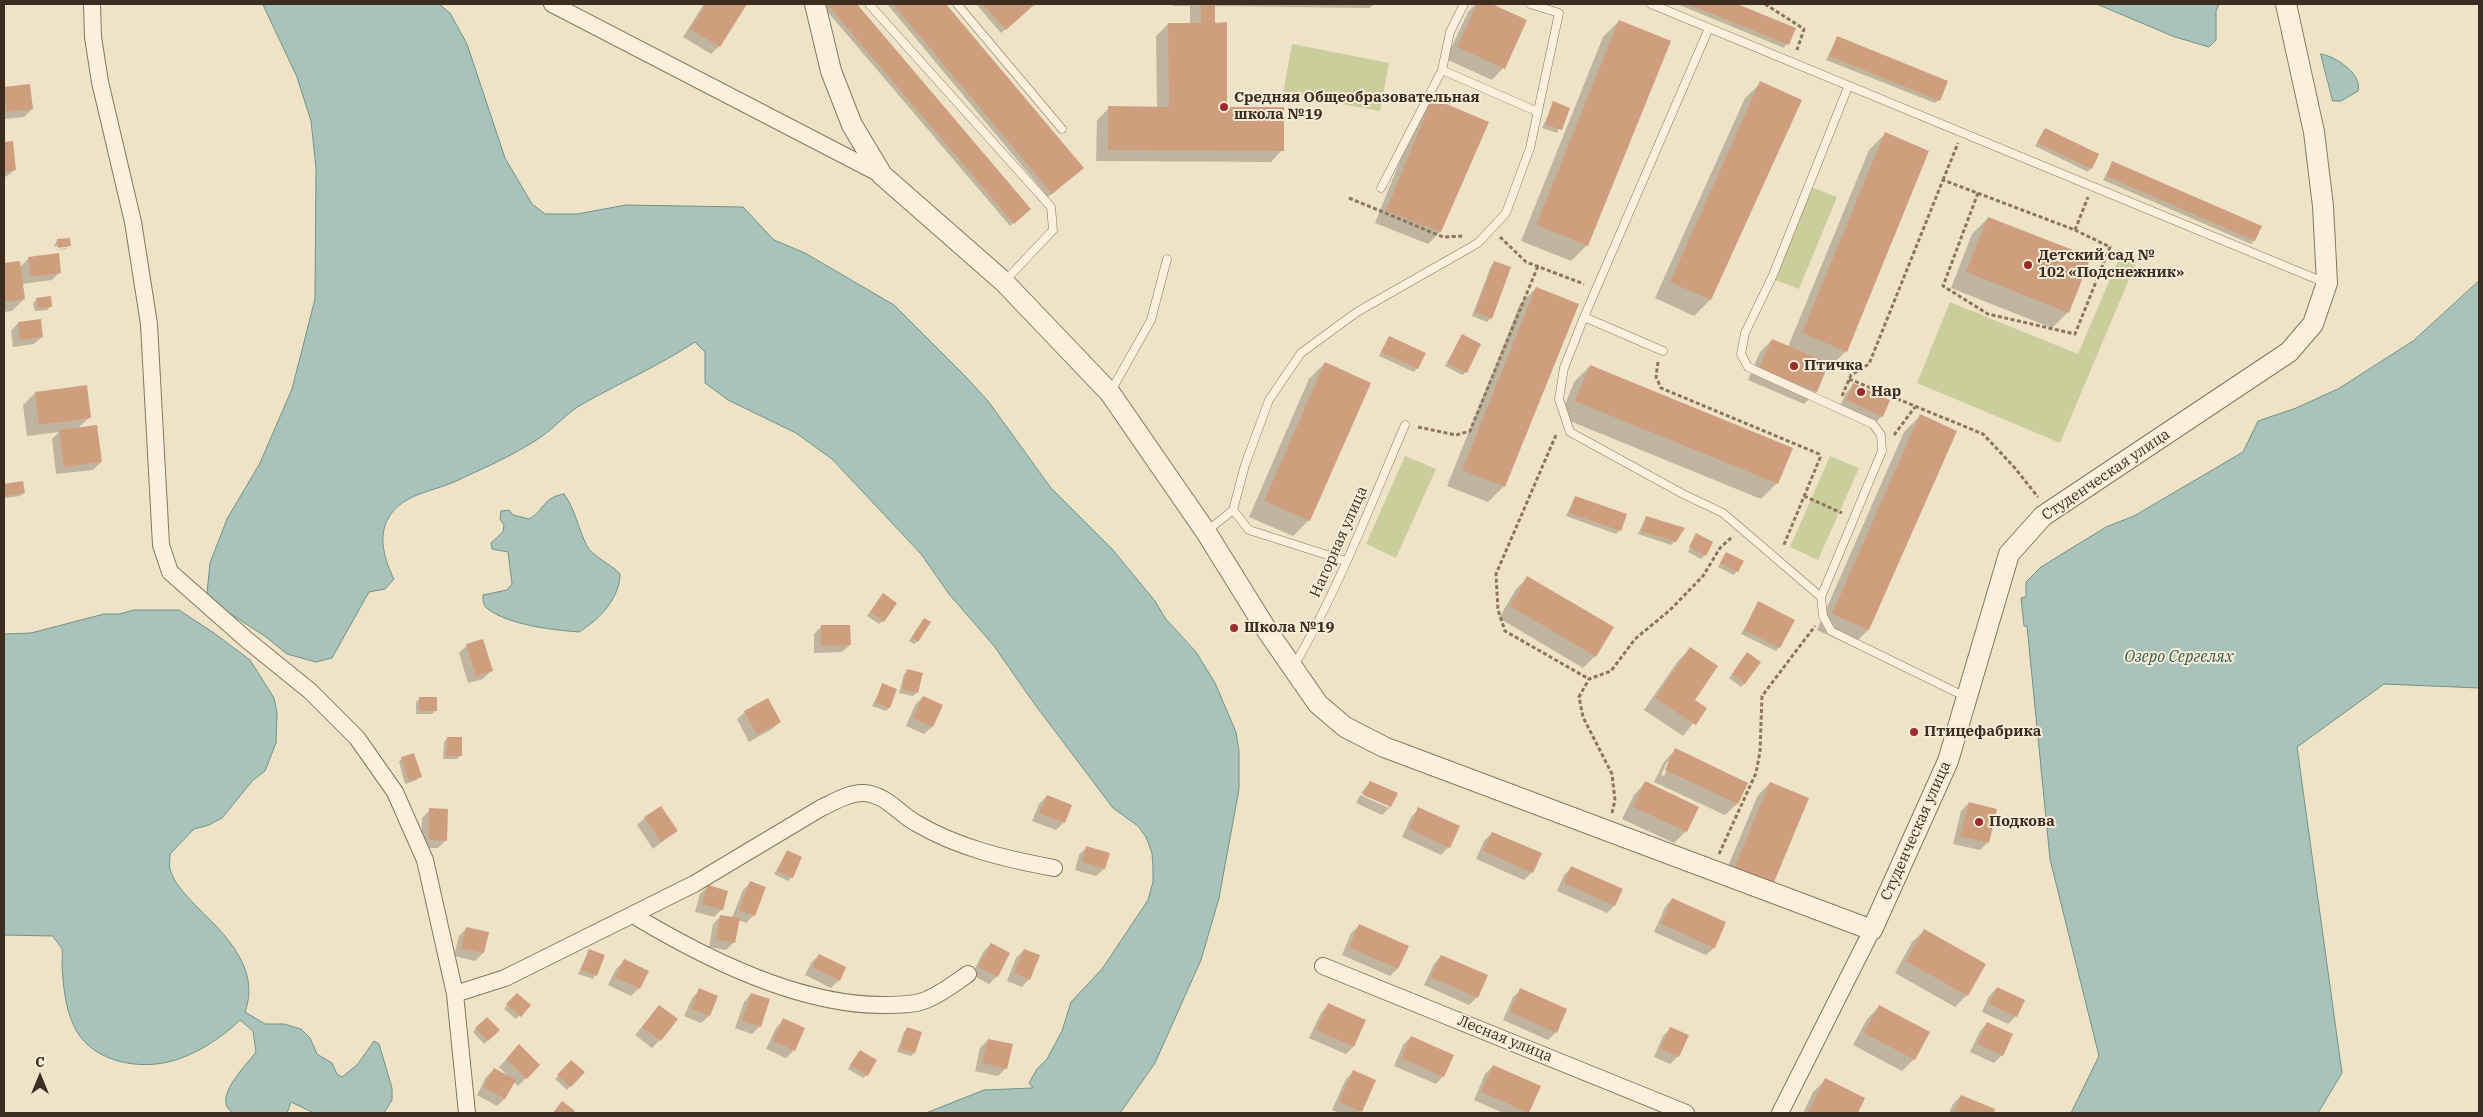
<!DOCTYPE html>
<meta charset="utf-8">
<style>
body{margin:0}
#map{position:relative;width:2483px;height:1117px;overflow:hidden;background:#efe3c7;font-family:"IBM Plex Serif",serif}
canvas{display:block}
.frame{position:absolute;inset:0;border:5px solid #3c2d20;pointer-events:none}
.north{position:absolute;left:15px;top:1052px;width:50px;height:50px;-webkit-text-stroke:4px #f7edd7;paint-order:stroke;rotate:0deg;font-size:14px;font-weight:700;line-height:20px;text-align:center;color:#3c2d20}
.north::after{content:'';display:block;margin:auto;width:18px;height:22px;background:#3c2d20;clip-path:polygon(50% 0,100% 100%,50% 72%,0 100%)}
</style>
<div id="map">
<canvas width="2483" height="1117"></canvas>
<div class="frame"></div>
<div class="north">С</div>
</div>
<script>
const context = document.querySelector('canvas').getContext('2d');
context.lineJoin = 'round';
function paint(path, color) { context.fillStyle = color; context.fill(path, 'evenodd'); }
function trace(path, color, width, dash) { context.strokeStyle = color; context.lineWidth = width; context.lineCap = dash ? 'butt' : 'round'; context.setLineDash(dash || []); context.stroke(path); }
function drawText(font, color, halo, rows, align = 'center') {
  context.font = font + ' "IBM Plex Serif",serif'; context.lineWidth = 4; context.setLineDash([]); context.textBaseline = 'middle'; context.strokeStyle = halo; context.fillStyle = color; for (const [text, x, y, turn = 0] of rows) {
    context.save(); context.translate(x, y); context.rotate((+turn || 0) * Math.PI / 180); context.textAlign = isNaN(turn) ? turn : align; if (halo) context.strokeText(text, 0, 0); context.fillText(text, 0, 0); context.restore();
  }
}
const green = new Path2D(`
 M1292,44l97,19 -9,48 -97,-18z
 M1811,187l26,10 -38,92 -26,-10z
 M2122,251l16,7 -78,185 -143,-60 33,-81 128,52z
 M1405,456l31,13 -40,89 -30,-14z
 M1830,456l29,12 -41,92 -28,-13z`);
const water = new Path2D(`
 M263,4h176l11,9 17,31 38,114 27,46 13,10h32l49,-9 117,2 31,33 31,13 89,52 72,72 22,24 63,87 61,61 43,52 10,17 31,34 19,31 21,49 3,19v38l-20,109 -18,62 -46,103 -35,50h-194l58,-23 49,-2 -4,-5 8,-14 10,-10 15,-28 9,-29 31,-33 46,-69 5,-18v-14l-1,-15 -6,-16 -8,-11 -25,-18 -77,-102 -42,-60 -45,-52 -28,-40 -89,-95 -36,-26 -68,-33 -23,-17v-31l-10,-10c-35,23 -73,40 -109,60 -18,9 -31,26 -48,37 -26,17 -56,30 -84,43 -23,10 -51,12 -65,35 -12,19 -4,44 5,62l-9,10 -16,3 -37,66 -16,4 -29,-8 -21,-17 -49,-32 -10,-12 3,-30 17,-44 33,-56 32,-74 23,-90 1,-131 -5,-47 -14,-44z
 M2097,4h122l-3,7v29l-7,7 -34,-10z
 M2321,54c14,2 42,20 37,37l-17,10h-8z
 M2479,281v407l-95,-4 -87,63 45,326 -24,40h-247l28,-57 -49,-197 -23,-233h-3l-3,-28 5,-1v-15l15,-15 65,-40 28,-11 109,-64 15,-31 38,-13 42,-19 75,-48z
 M564,494c12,16 14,35 23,52 5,10 24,18 33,28 0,24 -21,46 -41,58 -26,-2 -70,-7 -91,-23 -5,-3 -5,-8 -5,-14l24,-5 5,-6 -4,-32 -16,-3 -1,-6 12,-11 1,-7 -4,-6 1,-8 8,-1 4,5 16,4c16,-9 14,-22 35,-25z
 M134,610h45l35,23 36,27 24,38 3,14 -1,31 -11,28 -12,9 -31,38 -13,7 -15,4 -24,25c0,5 -1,11 0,15 4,15 17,27 27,38 28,27 64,62 48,105l20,12h19l17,5 9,9 7,16 15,9 5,11 5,3 15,-12 17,-24 5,3 13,44v12l-8,13h-70l-23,-11 -4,11h-54c-22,-14 12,-46 23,-61l-3,-21 -13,-11c-18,18 -46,36 -72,42 -34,8 -80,-2 -95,-38 -8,-18 -10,-40 -11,-60 0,-4 1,-11 0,-15 -2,-4 -7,-9 -9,-13l-49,-1v-301l27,-1 73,-19h15z`);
const shadow = new Path2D(`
 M704,4h42l-27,42 -8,8 -28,-17z
 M821,4h34l174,205 -3,4 -16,13z
 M887,4h58l137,164 -34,29z
 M976,4h58l-33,29z
 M1173,4h201l-4,4 -157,-2v18l13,84 56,42 -11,12 -175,-1 1,-41 12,-12h48l-1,-72 12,-12h22v-18h-17z
 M1476,4h13l36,17 -22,47 -11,12 -46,-21 22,-47z
 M1677,4h56l61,25 -10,19z
 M1619,21l-32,224 -16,16 -50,-20 82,-204z
 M1837,38l102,62 -4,3 -109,-43z
 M1761,83l39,18 -90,199 -16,16 -39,-18 90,-200z
 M5,88l27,21 -8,8 -20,2z
 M1432,100l55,23 -47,109 -12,12 -53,-21 45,-112z
 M1554,103l14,5 -11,25 -15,-5z
 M2045,129l46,39 -3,4 -53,-26z
 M1885,134l-39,217 -16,16 -3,-1 -11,26 -12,12 -56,-24 12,-28 12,-12 16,7 81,-197z
 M12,142l3,28 -11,8v-35z
 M2113,162l147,64 -6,15 -3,3 -148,-64z
 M1988,218l80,94 -16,16 -101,-40 21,-54z
 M57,240l12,5 -3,4 -12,1 13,-2v-3l-13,2z
 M29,258l31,14 -8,8 -30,4 2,15 -12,12 -8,1v-48l15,-2 1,5z
 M1494,262l-3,56 -4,4 -15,-6 19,-50z
 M1536,288l-32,198 -16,16 -41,-16 73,-182z
 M37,299l14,7 -4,4 -12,1 -2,-8z
 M18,323l24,14 -8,7 -21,3 -2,-16z
 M1462,336l4,36 -4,3 -17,-9z
 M1389,338l28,30 -3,4 -35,-16z
 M1325,363l-16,157 -16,16 -44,-19 60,-138z
 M1590,366l187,117 -16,16 -201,-82 14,-35z
 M1854,385l28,31 -8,8 -35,-16 7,-15z
 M35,393l55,24 -12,11 23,34 -8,8 -37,4 -4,-35 7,-7 -32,4 -4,-31z
 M1920,416l35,15 -87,199 -16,16 -35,-16 87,-198z
 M22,483l2,10 -4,3 -16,2v-13z
 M1575,497l45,33 -4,4 -50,-18z
 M1646,517l29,24 -4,4 -33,-11z
 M1696,535l9,20 -4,4 -13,-7z
 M1726,553l16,9 -8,13 -16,-8z
 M1528,577l67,79 -12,12 -84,-50 17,-29z
 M880,598l3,23 -4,3 -12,-8z
 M1759,603l20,44 -3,4 -35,-17z
 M921,623l-3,18 -4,3 -5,-3z
 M822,626l28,19 -8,7 -28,1v-19z
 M467,645l24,26 -8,8 -15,4 -9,-30z
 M1690,649l4,51 11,8 -22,28 -39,-26 34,-49z
 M1747,654l-2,29 -4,4 -12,-9z
 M907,671l14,3 -5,19 -3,3 -14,-3 5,-19z
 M883,685l6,23 -3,3 -14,-5z
 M923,697l9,30 -8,7 -18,-8 9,-21z
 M419,699l17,11 -4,4h-16v-12z
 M745,712l35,10 -8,7 -23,13 -12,-23z
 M447,738l13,18 -3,3h-14l1,-17z
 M1675,750l62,54 -12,11 -71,-33 10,-20zM1667,762h3l-6,14 -3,-1z
 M402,758l18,18 -3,4 -12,4 -6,-22z
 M1370,782l26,11 -6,14 -8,8 -26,-12 4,-8 29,13v-3l-28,-12z
 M1645,783l52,24 -11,24 -12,12 -52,-24 12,-24z
 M1770,783l1,104 -12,11 -38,-15 37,-88z
 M1047,796l23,10 -6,16 -8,8 -24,-9 7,-17z
 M1969,803l19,39 -8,8 -27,-6 8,-33z
 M1419,809l30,38 -8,8 -39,-18 9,-20z
 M430,810l16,30 -8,8h-17l1,-30z
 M645,818l31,13 -23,18 -16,-24z
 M1492,833l48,21 -8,18 -8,8 -48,-21 8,-18z
 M1087,847l17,22 -8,7 -21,-6 4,-15z
 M787,852l5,25 -4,4 -14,-7z
 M1572,867l42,39 -7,7 -50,-22 7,-16z
 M750,883l4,32 -8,8 -8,-3 -4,22 -8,8 -17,-3 4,-23 8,-8 11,2 11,-28z
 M708,886l14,23 -8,8 -19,-5 5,-18z
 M1672,899l53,24 -11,25 -8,7 -52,-23 11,-25z
 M1359,926l48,21 -10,22 -7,7 -48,-21 9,-22z
 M467,928l20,5 -4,20 -8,8 -21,-5 5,-20z
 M1924,931l60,34 -17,30 -12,12 -60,-34 17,-31z
 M991,944l18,9 -12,23 -8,8 -17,-9 11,-23z
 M589,950l15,5 -11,24 -15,-5z
 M1024,950l5,29 -7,8 -15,-6 9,-23z
 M819,955l20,25 -8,8 -26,-13 6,-12z
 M1441,956l36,41 -8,8 -45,-20 10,-21z
 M624,961l15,27 -8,8 -23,-11 8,-16z
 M1997,988l19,28 -8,8 -26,-12 7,-16z
 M700,990l9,26 -8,7 -17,-7 8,-18z
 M1521,990l45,20 -11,23 -7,7 -45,-20 10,-23z
 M517,994l12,11 -13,14 -12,-10z
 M751,994l9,32 -8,8 -17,-6 9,-26z
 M1328,1005l25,42 -7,7 -37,-16 12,-25z
 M659,1006l1,34 -8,8 -17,-13z
 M1879,1007l35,52 -12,12 -49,-26 14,-26z
 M487,1018l11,12 -14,14 -11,-12z
 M784,1020l10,30 -8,8 -20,-9 10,-21z
 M1987,1023l15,32 -8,8 -24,-11 10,-21z
 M1671,1028l7,28 -8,8 -16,-7 9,-21z
 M907,1029l7,24 -3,3 -14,-4 7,-20z
 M1411,1037l32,39 -7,8 -42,-18 9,-21z
 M988,1040l18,28 -8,8 -23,-5 5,-23z
 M519,1046l20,19 -21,21 -4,-4 -10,17 -7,7 -20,-11 9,-18 8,-7 15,7 -10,-10z
 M860,1051l7,24 -4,3 -15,-9z
 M572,1062l11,10 -16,18 -12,-11z
 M1493,1066l47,21 -12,26h-25l-29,-13 11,-26z
 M1354,1071l20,10 -15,32h-20l-7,-3 14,-31z
 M1825,1080l39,19 -8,14h-53l10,-21z
 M1961,1096l33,14 -2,3h-43l4,-9z`);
const building = new Path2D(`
 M706,4h41l-27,43 -30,-18z
 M827,4h30l174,205 -17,15z
 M893,4h53l138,164 -32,26z
 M982,4h53l-29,26z
 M1201,4h14v19l12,-1v85h57v44l-176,-1v-44l61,1 -1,-84h33z
 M1477,4h15l35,16 -22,49 -48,-22z
 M1688,4h49l59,24 -7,17z
 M1619,20l52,21 -83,205 -52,-21z
 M1837,36l111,45 -8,20 -111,-45z
 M1760,81l42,19 -91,200 -41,-18z
 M30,84l3,25 -26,3 -3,-25z
 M1432,98l57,24 -48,110 -55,-21z
 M1553,101l17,7 -8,22 -17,-6z
 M2045,128l54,26 -7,15 -55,-26z
 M1885,132l44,19 -82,201 -45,-19z
 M13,141l3,29 -12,2v-30z
 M2112,161l150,65 -7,15 -149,-65z
 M1988,217l103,40 -22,56 -103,-41z
 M70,238l1,8 -13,2 -1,-9z
 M59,253l2,20 -30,4 -3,-20z
 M20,261l5,38 -21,3v-39z
 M1494,261l17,6 -19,52 -17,-7z
 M1536,287l43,17 -74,183 -43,-17z
 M51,296l1,11 -14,1 -2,-10z
 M41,319l2,18 -23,3 -2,-18z
 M1462,334l19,10 -14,29 -20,-10z
 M1389,336l37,17 -8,16 -37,-17z
 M1772,339l57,24 -12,29 -58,-24z
 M1325,362l46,21 -61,138 -46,-20z
 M1590,365l203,83 -15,36 -203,-83z
 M1853,383l37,17 -7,17 -37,-17z
 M87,385l4,33 -52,7 -4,-33z
 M1920,414l37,17 -88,199 -37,-16z
 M97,425l5,37 -38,5 -5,-37z
 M23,481l2,12 -21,3v-12z
 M1575,496l52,18 -6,17 -52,-18z
 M1646,516l39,12 -9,14 -35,-11z
 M1696,533l17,9 -7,14 -17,-9z
 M1726,552l18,9 -6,11 -18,-9z
 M1527,576l87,51 -18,30 -86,-51z
 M883,593l14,10 -13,19 -14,-10z
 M1758,601l37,19 -15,28 -36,-18z
 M924,618l7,4 -13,20 -6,-5z
 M821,625h29l1,20 -30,1z
 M483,639l10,32 -17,5 -10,-32z
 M1690,647l28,19 -23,34 12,8 -11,17 -41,-27z
 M1747,652l14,10 -16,22 -13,-10z
 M907,669l16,4 -5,20 -16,-4z
 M882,683l15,6 -7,19 -15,-5z
 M923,696l20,9 -10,22 -20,-9z
 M419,697h18v14h-18z
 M768,698l13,24 -24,13 -13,-24z
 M447,737h15v19h-16z
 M1675,748l73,35 -10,21 -73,-34z
 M414,753l8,24 -13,4 -8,-24z
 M1370,781l28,12 -7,14 -28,-12z
 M1645,781l54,26 -12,25 -54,-25z
 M1770,782l39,16 -37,89 -39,-16z
 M1047,795l25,10 -7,18 -26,-10z
 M1969,802l28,7 -8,34 -29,-7z
 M661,806l17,25 -17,11 -17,-25z
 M1418,807l42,19 -10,22 -41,-19z
 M429,808l19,1 -1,32 -18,-1z
 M1492,832l50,21 -9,20 -50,-22z
 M1086,846l24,7 -5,16 -23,-7z
 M787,850l15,7 -9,21 -16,-7z
 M1571,866l52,23 -8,17 -51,-23z
 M750,881l16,6 -11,29 -16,-6z
 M708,885l20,6 -5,19 -21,-6z
 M1672,898l54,24 -11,26 -54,-24z
 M720,915l20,3 -5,25 -19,-4z
 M1359,924l50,22 -11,23 -49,-22z
 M466,927l23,5 -5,21 -23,-5z
 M1924,929l62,35 -18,32 -62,-35z
 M991,943l19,10 -12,24 -20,-10z
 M589,949l16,6 -8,21 -16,-6z
 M1024,949l16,6 -10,25 -16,-7z
 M819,954l27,13 -6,14 -28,-14z
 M1441,955l47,20 -10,23 -47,-21z
 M624,959l25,12 -9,18 -25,-12z
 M1997,987l28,13 -8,17 -28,-13z
 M699,988l19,8 -8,20 -19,-7z
 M1520,988l47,21 -10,24 -47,-21z
 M517,993l14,12 -10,12 -15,-13z
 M751,993l19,6 -9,28 -19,-6z
 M1328,1003l38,17 -12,27 -38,-17z
 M659,1005l19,14 -17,22 -19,-14z
 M1879,1005l51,27 -15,28 -51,-27z
 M487,1017l13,13 -12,11 -13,-13z
 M783,1018l22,10 -10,23 -22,-10z
 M1987,1022l26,12 -10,22 -26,-12z
 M907,1027l15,5 -7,21 -15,-4z
 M1670,1027l19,8 -10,22 -19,-8z
 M1411,1036l43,19 -10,22 -43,-19z
 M988,1039l25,5 -6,25 -25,-6z
 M519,1044l21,21 -13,14 -21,-20z
 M860,1050l17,10 -9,16 -18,-11z
 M571,1060l14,12 -14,15 -14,-12z
 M1493,1065l48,21 -12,27 -48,-21z
 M494,1068l22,12 -11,19 -22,-12z
 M1353,1070l23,10 -14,32 -23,-10z
 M1825,1078l40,20 -7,15h-50z
 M1961,1095l34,14 -1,4h-41z
 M562,1101l13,10 -2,2h-20z`);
const path = new Path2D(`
 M1765,4l39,25 -7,21
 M1943,180l15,-37
 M1978,193l-35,93 45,28 87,20 35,-87 -35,-17
 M1349,198l94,39 21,-1
 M1500,237l26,25 58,22
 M1658,362l-2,15 5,11 158,66 1,4 -37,89
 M1849,379l134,55 31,33 24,30
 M1842,396l9,-21 18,-11 74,-184 132,50 13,-33
 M1418,427l38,8 14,-4 68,-165
 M1556,435l-60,139 2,36 7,21 84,48
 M1894,435l21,-28
 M1804,496l38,17
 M1612,813l3,-13 -3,-26 -29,-57 -4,-20 10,-18 22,-8 24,-32 35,-29 33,-34 17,-28 13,-12
 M1719,854l37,-81 4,-21 2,-56 53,-70`);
const service = new Path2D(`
 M869,4l182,203 2,23 -49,52
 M957,4l105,125
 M1464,4l-14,28 -8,38 96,42
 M1651,4l675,279
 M1848,87l-75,188 -28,58 -4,21 7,13 125,57 8,11 1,16 -61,146 2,19 8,15 135,66
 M1381,188l61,-118
 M1584,317l-20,51 -5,31 11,33 113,62 40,19 98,84
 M1663,351l-79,-34 125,-289
 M1111,391l40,-71 16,-61
 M1233,510l16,20 97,31
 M1207,531l26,-21 12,-45 24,-65 32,-47 56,-41 121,-69 28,-30 24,-65 29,-135 -29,-9
 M1294,666c44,-76 76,-160 111,-241`);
const minor = new Path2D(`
 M92,4l1,33 7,45 33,140 16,102 12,221 9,27 77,68 63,51 47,47 38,54 30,68 30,134 12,119
 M552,4l330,171
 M633,915c71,43 168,91 252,90 13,0 29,0 41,-5 15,-6 29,-17 42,-26
 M1323,966l363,147
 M455,994l50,-16 189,-94 127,-76c13,-6 29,-16 43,-15 23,2 34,20 52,30 42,25 90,36 138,45
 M1780,1113l92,-183`);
const tertiary = new Path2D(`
 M815,4l16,67 21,54 30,50 122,107 106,111 96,139 62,100 50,72 27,23 39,20 488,183 76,-169 61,-207 34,-38 246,-164 24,-28 14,-41 -4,-77 -9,-74 -28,-128`);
const markers = [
 [1224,107,5,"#9c2b2d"],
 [2028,265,5,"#9c2b2d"],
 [1794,366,5,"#9c2b2d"],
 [1861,392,5,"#9c2b2d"],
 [1234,628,5,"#9c2b2d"],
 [1914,732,5,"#9c2b2d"],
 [1979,822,5,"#9c2b2d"]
];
const poiNames = [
 ["Средняя Общеобразовательная",1234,98],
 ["школа №19",1234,115],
 ["Детский сад №",2038,256],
 ["102 «Подснежник»",2038,273],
 ["Птичка",1804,366],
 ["Нар",1871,392],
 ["Школа №19",1244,628],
 ["Птицефабрика",1924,732],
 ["Подкова",1989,822]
];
const streetNames = [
 ["Студенческая улица",2106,475,-34],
 ["Нагорная улица",1339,542,-66],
 ["Студенческая улица",1916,831,-66],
 ["Лесная улица",1505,1039,22]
];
const waterNames = [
 ["Озеро Сергелях",2179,657]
];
paint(green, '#c9ce9b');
paint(water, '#a9c3bb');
trace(water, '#6f9289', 1);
paint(shadow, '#0003');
paint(building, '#ce9e7d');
trace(service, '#8c755c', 9);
trace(minor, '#8c755c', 18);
trace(tertiary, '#8c755c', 22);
trace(path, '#8c755c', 3, [4, 2.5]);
trace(service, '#faf0db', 8);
trace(minor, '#faf0db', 16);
trace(tertiary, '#faf0db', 20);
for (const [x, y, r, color] of markers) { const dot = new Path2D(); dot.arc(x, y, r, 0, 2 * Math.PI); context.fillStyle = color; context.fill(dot); trace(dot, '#f7edd7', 2); }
drawText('bold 15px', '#3c2d20', '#f7edd7', poiNames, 'left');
drawText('15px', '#3c2d20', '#f7edd7', streetNames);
drawText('italic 16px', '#2f5c59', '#f7edd7', waterNames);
</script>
